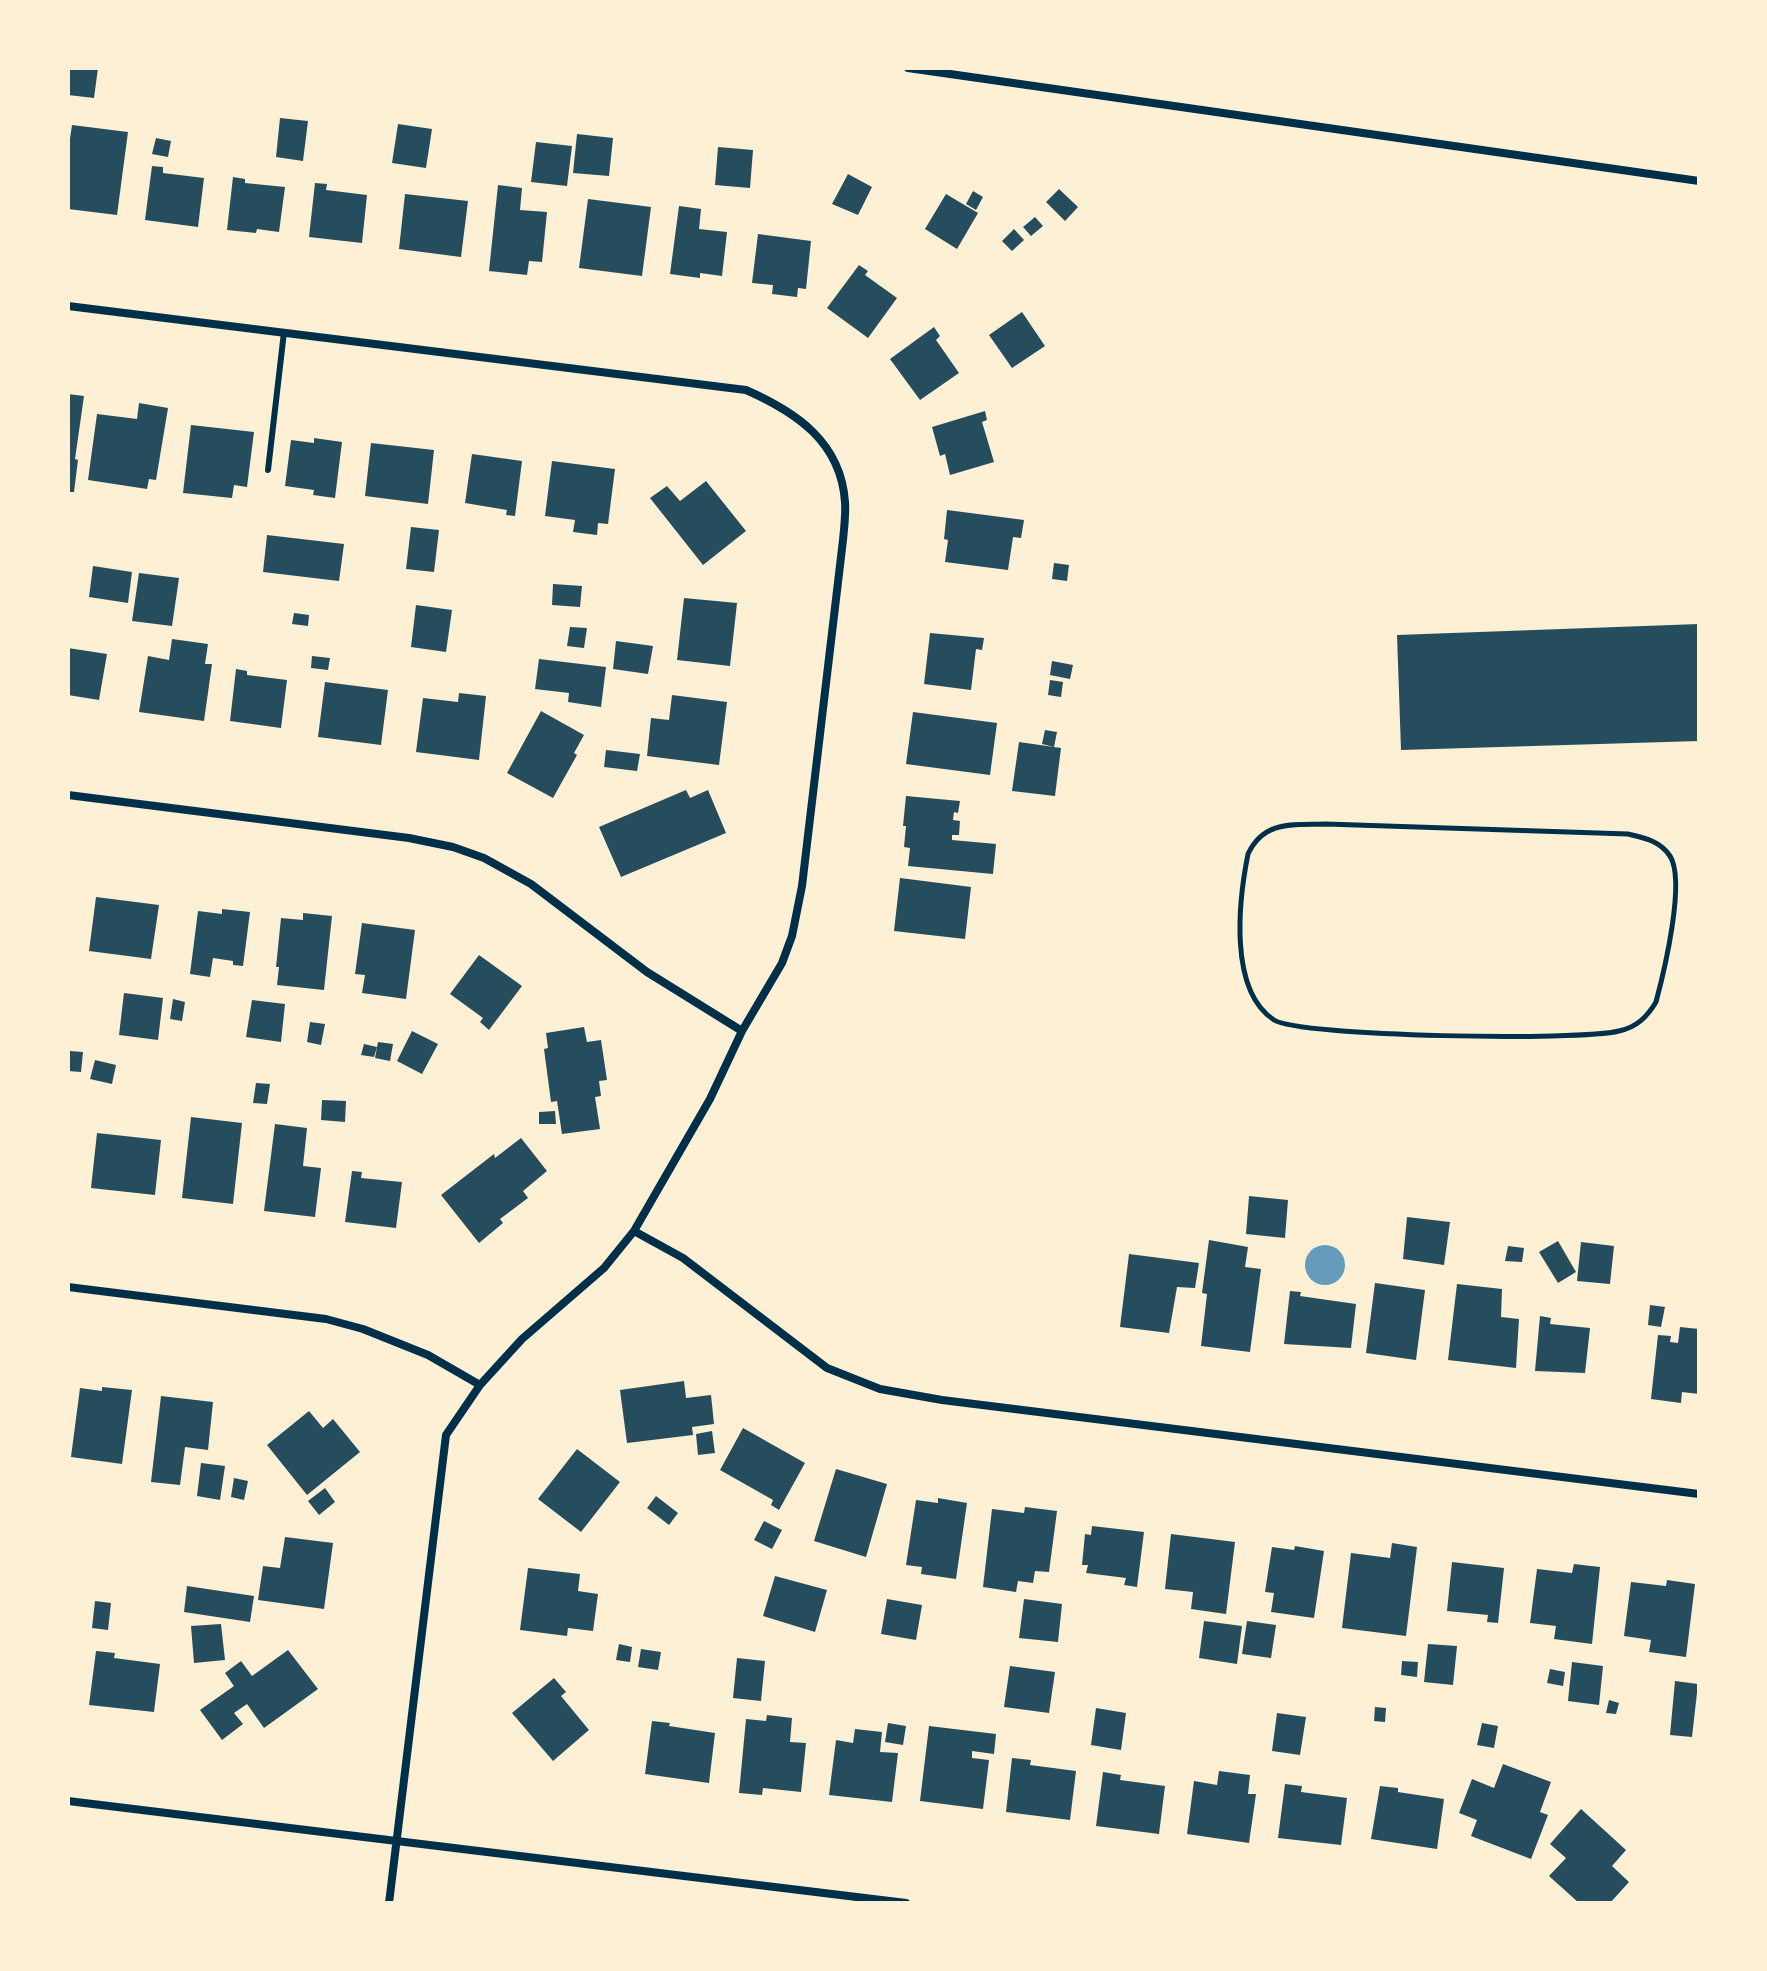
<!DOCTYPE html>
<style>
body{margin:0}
#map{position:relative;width:1767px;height:1971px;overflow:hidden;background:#fdf0d5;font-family:"DejaVu Sans",sans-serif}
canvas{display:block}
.frame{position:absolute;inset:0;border:70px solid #fdf0d5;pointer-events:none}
</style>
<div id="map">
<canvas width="1767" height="1971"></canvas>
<div class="frame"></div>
</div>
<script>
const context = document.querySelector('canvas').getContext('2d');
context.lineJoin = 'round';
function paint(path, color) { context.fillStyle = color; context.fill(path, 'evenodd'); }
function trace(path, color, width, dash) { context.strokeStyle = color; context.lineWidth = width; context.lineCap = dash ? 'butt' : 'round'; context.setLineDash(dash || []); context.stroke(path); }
const water = new Path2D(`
 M1305 1265a20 20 0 1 1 40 0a20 20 0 1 1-40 0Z`);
const building = new Path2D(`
 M68,68h30l-4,30 -26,-3z
 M280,118l28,3 -5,40 -27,-4z
 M398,124l34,5 -6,39 -34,-5z
 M72,125l56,7 -11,83 -49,-6v-57z
 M577,134l36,4 -4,38 -36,-3z
 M156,138l15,3 -3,16 -16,-3z
 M536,142l36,4 -5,40 -36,-4z
 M718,147l35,3 -3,38 -35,-3z
 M152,166l11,1v6l41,5 -6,49 -53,-7z
 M848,174l24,13 -14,28 -26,-11z
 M233,177l12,2v4l40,4 -6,45 -22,-3 -1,4 -29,-3z
 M315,183l12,1 -1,6 41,5 -5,48 -53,-6z
 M498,185l24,3 -2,22 27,2 -5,50 -13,-1 -2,14 -38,-4z
 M1059,189l19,18 -13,14 -19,-19z
 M973,191l10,6 -7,13 -10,-6z
 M405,194l63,7 -7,56 -62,-8z
 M946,194l32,19 -21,36 -32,-20z
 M588,199l63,8 -9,69 -63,-8z
 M679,206l22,3 -2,20 28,3 -5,44 -22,-3v5l-30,-4z
 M1035,217l8,9 -12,10 -8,-9z
 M1014,229l10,11 -12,11 -10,-10z
 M758,234l53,7 -5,48 -8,-1 -1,9 -25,-3 1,-9 -21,-2z
 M859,265l9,6 -3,4 32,23 -29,40 -41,-30z
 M1022,312l23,34 -33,22 -23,-33z
 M934,327l6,9 -4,4 23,33 -39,27 -30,-41z
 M68,394l16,2 -9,63 3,1 -4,32h-6z
 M139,403l29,5 -12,72 -7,-1 -2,10 -59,-9 9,-66 40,5z
 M985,411l2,9 -5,2 12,40 -44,13 -5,-21 -5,2 -8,-29z
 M191,425l63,7 -7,55 -13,-2 -2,13 -49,-5z
 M314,438l28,4 -7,56 -22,-3 1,-5 -29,-4 6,-46 23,3z
 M371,443l63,7 -6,54 -63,-8z
 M472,454l50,7 -7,55 -9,-1 1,-5 -42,-7z
 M552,461l63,8 -7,55 -10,-1 -1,12 -24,-3 2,-12 -30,-4z
 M706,481l40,50 -43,34 -53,-67 17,-12 13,15z
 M947,510l77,10 -3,18 -8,-1 -5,33 -63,-8 3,-22 -4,-1z
 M411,527l28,3 -5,42 -28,-3z
 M267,535l77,9 -5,37 -76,-9z
 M1054,563l15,2 -2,16 -15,-2z
 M93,566l39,6 -4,31 -39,-6z
 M139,573l40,5 -7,48 -40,-5z
 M553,584l29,2 -2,21 -28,-2z
 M684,598l53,5 -7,63 -53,-6z
 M416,605l36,5 -6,42 -35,-5z
 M294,613l15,2 -1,11 -16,-2z
 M1699,624v117l-298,9 -4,-115z
 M570,627l17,1 -3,20 -17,-2z
 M930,633l54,5 -2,12 -6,-1 -5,41 -47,-6z
 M172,639l36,5 -3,20h7l-8,57 -65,-9 9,-56 21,4z
 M616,641l37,5 -5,28 -35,-5z
 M68,648l39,6 -8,46 -31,-5z
 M312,656l18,2 -2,12 -17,-2z
 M539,659l67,8 -5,40 -33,-5 1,-9 -34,-4z
 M1052,661l21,4 -3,14 -20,-4z
 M236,669l11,2v4l40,5 -6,48 -51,-7z
 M1050,680l13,2 -2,15 -13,-2z
 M325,682l63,8 -7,55 -63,-8z
 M459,693l27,3 -7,64 -63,-8 7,-54 35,4z
 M672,695l55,7 -8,63 -72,-9 4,-38 18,2z
 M541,711l43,24 -10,18 3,2 -24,43 -46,-25z
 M913,712l84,11 -7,52 -84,-11z
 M1045,730l12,2 -3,15 -12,-3z
 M1019,742l42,6 -6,48 -43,-5z
 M606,750l34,4 -3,17 -33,-4z
 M686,790l4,8 18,-8 18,43 -105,44 -22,-50z
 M906,796l54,5 -2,12 -4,-1 -1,8 7,1 -1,14h-7v5l44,4 -3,30 -85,-8 2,-18 -6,-1 2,-21h-3z
 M900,878l71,9 -6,52 -71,-8z
 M96,897l63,8 -8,54 -62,-8z
 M222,909l28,3 -7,54 -10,-1v-4l-20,-3 -3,19 -20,-3 8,-63 24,3z
 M303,913l29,3 -8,74 -47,-5 2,-18h-3l5,-49 22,2z
 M362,923l53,7 -9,69 -44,-6 3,-18 -10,-1z
 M479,955l43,31 -33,44 -9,-8 3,-4 -33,-24z
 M124,993l39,5 -5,42 -39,-5z
 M173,999l12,3 -3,19 -12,-2z
 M252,1000l33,4 -4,38 -35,-5z
 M310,1022l15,2 -4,21 -14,-3z
 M584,1027l3,15 14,-2 6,40 -8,1 2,15 -6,1 5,32 -38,5 -5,-33 -6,1 -7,-53 4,-1 -2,-15z
 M412,1031l26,13 -16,30 -25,-13z
 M378,1042l15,2 -3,17 -15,-3z
 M364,1044l13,3 -3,10 -13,-2z
 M70,1051l13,1 -2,20 -13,-1z
 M95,1060l21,5 -4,19 -22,-5z
 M256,1083l14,1 -3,20 -14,-1z
 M322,1100l24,1 -1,21 -24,-2z
 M555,1111l1,13h-17v-12z
 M191,1117l51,6 -9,81 -51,-6z
 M275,1124l32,4 -4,38 18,2 -6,49 -51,-6z
 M97,1133l64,7 -6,55 -64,-7z
 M521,1138l26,33 -24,20 5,7 -28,21 3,4 -24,20 -38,-48 53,-41 1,4z
 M352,1171l10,1 -1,6 41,4 -6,46 -51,-6z
 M1249,1196l39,4 -3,38 -39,-4z
 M1407,1217l43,5 -6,43 -41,-6z
 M1209,1240l39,7 -3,20 16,2 -11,83 -49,-6 6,-52 -5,-1z
 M1558,1241l18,31 -18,11 -19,-31z
 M1581,1242l33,4 -4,38 -33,-3z
 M1508,1246l16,2 -2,14 -17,-1z
 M1129,1254l70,9 -4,25 -18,-1 -8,46 -49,-6z
 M1375,1283l50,7 -9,70 -50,-7z
 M1457,1284l45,5 -1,28 18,2 -3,49 -68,-8z
 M1290,1291l11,1 -1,4 56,8 -5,44 -67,-4z
 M1650,1305l15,2 -4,20 -13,-2z
 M1540,1316l11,2 -1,6 40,4 -5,45 -50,-2z
 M1680,1327l19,2v65l-17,-2 -1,11 -30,-4 7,-64 13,1 -1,6 8,1z
 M684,1381l2,17 25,-3 3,29 -22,3 1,8 -66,8 -7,-53z
 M102,1387l30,3 -10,74 -51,-7 9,-69 22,3z
 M161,1396l52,6 -5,48 -23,-3 -5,38 -29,-3z
 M309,1411l14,17 10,-9 27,33 -53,43 -40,-50z
 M743,1428l62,35 -26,47 -8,-5 2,-5 -53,-30z
 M712,1431l3,22 -17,2 -2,-21z
 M577,1449l43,33 -39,50 -43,-33z
 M201,1463l24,3 -5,34 -23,-4z
 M836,1469l51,15 -21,73 -52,-16z
 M234,1478l14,3 -4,19 -13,-3z
 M325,1488l10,14 -16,13 -11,-14z
 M656,1496l22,17 -9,12 -22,-17z
 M938,1498l29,5 -11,76 -35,-5 1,-7 -16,-2 10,-65 22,3z
 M1025,1507l32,4 -8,61 -14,-1 -2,12 -15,-2 -2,11 -33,-5 9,-78 32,4z
 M764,1521l18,9 -10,19 -18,-9z
 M1092,1526l52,6 -7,55 -13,-2 2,-7 -40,-5 2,-8h-6l3,-31 6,1z
 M1171,1534l64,8 -9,72 -35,-5 2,-17 -28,-3z
 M285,1537l48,6 -9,66 -66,-9 5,-34 17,2z
 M1392,1543l25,4 -11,89 -64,-8 9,-75 39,5z
 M1295,1546l29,5 -10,67 -43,-6 3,-19 -9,-1 7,-45 22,3z
 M1452,1562l52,6 -6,55 -11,-1 1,-7 -41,-4z
 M1574,1564l26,3 -8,77 -38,-5 2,-13 -26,-3 7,-54 35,4z
 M528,1568l52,6 -2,17 20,3 -5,37 -25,-3 -1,8 -47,-6z
 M775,1576l52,14 -12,42 -52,-16z
 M1667,1580l28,4 -9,73 -37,-5 2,-12 -27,-4 7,-54 35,4z
 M187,1586l67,10 -4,26 -66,-10z
 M887,1599l35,6 -6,35 -35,-6z
 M1024,1599l38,5 -4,38 -39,-4z
 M95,1601l16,2 -3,27 -16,-2z
 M1204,1621l38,5 -5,38 -38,-6z
 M1247,1621l29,4 -5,33 -29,-4z
 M221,1624l4,36 -31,3 -3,-37z
 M619,1644l13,3 -2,15 -14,-2z
 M1428,1644l29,2 -4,39 -29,-3z
 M641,1649l20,3 -3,18 -20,-3z
 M288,1650l30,39 -54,39 -17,-24 -13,9 9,11 -21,16 -22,-30 34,-24 -9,-13 16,-12 11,15z
 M96,1651l19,2 -1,5 46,6 -6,48 -65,-7z
 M737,1658l28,3 -4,40 -28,-3z
 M1402,1661l16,1 -1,15 -16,-2z
 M1572,1662l31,4 -4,39 -31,-4z
 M1010,1666l45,6 -6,41 -45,-6z
 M1550,1669l15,3 -2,14 -16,-3z
 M554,1678l12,14 -5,4 28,34 -36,31 -41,-48z
 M1675,1681l23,3 -6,53 -22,-2z
 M1609,1700l10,3 -3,11 -10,-1z
 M1375,1707l11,1 -1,14 -11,-1z
 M1096,1708l30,5 -5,37 -30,-5z
 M1277,1713l29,4 -6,38 -28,-4z
 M767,1715l25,3 -2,24 16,1 -5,49 -38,-4 -1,7 -23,-2 7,-74 20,2z
 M652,1721l18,2 -1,3 46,7 -6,50 -64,-9z
 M888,1723l18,3 -3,19 -18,-3z
 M1482,1723l16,3 -4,22 -17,-3z
 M929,1726l67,8 -2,20 -22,-3v7l17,2 -6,49 -63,-8z
 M855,1729l27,3 -2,20 18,1 -6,49 -63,-7 7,-55 17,3z
 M1012,1758l19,2 -1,5 46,6 -6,49 -64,-8z
 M1503,1764l48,18 -11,30 8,3 -17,44 -60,-23 6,-16 -18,-7 13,-34 22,9z
 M1219,1771l31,4 -2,19h8l-7,49 -62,-9 7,-53 23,4z
 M1103,1772l18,3 -1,5 45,6 -6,48 -63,-8z
 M1285,1784l17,2 -1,6 46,6 -6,47 -63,-7z
 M1380,1786l18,2v4l46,7 -7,50 -66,-10z
 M1581,1809l45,41 -14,16 17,16 -19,21h-31l-30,-27 17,-18 -16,-14z`);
const path = new Path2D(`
 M1326,824l302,10c17,4 32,7 42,22 16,25 -6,116 -14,146 -9,15 -19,25 -37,29 -38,10 -318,6 -345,-11 -46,-30 -35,-121 -26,-166 16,-34 45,-29 78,-30z`);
const service = new Path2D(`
 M268,470l16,-138`);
const minor = new Path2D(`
 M908,68l791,113
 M68,306l678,84c50,22 95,52 99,112 1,13 -1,26 -2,38l-41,346 -10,50 -10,27 -40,68 -32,68 -76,132 -30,37 -82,71 -42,46 -34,50 -57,468
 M68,795l341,43 44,9 31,11 47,26 116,88 95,59
 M634,1231l49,27 144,110 53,21 62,11 757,94
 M68,1287l258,32 37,10 65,26 52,30
 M68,1801l838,102`);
paint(water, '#669bbc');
paint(building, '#264d5e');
trace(path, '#003049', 5);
trace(service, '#003049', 6);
trace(minor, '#003049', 8);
</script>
